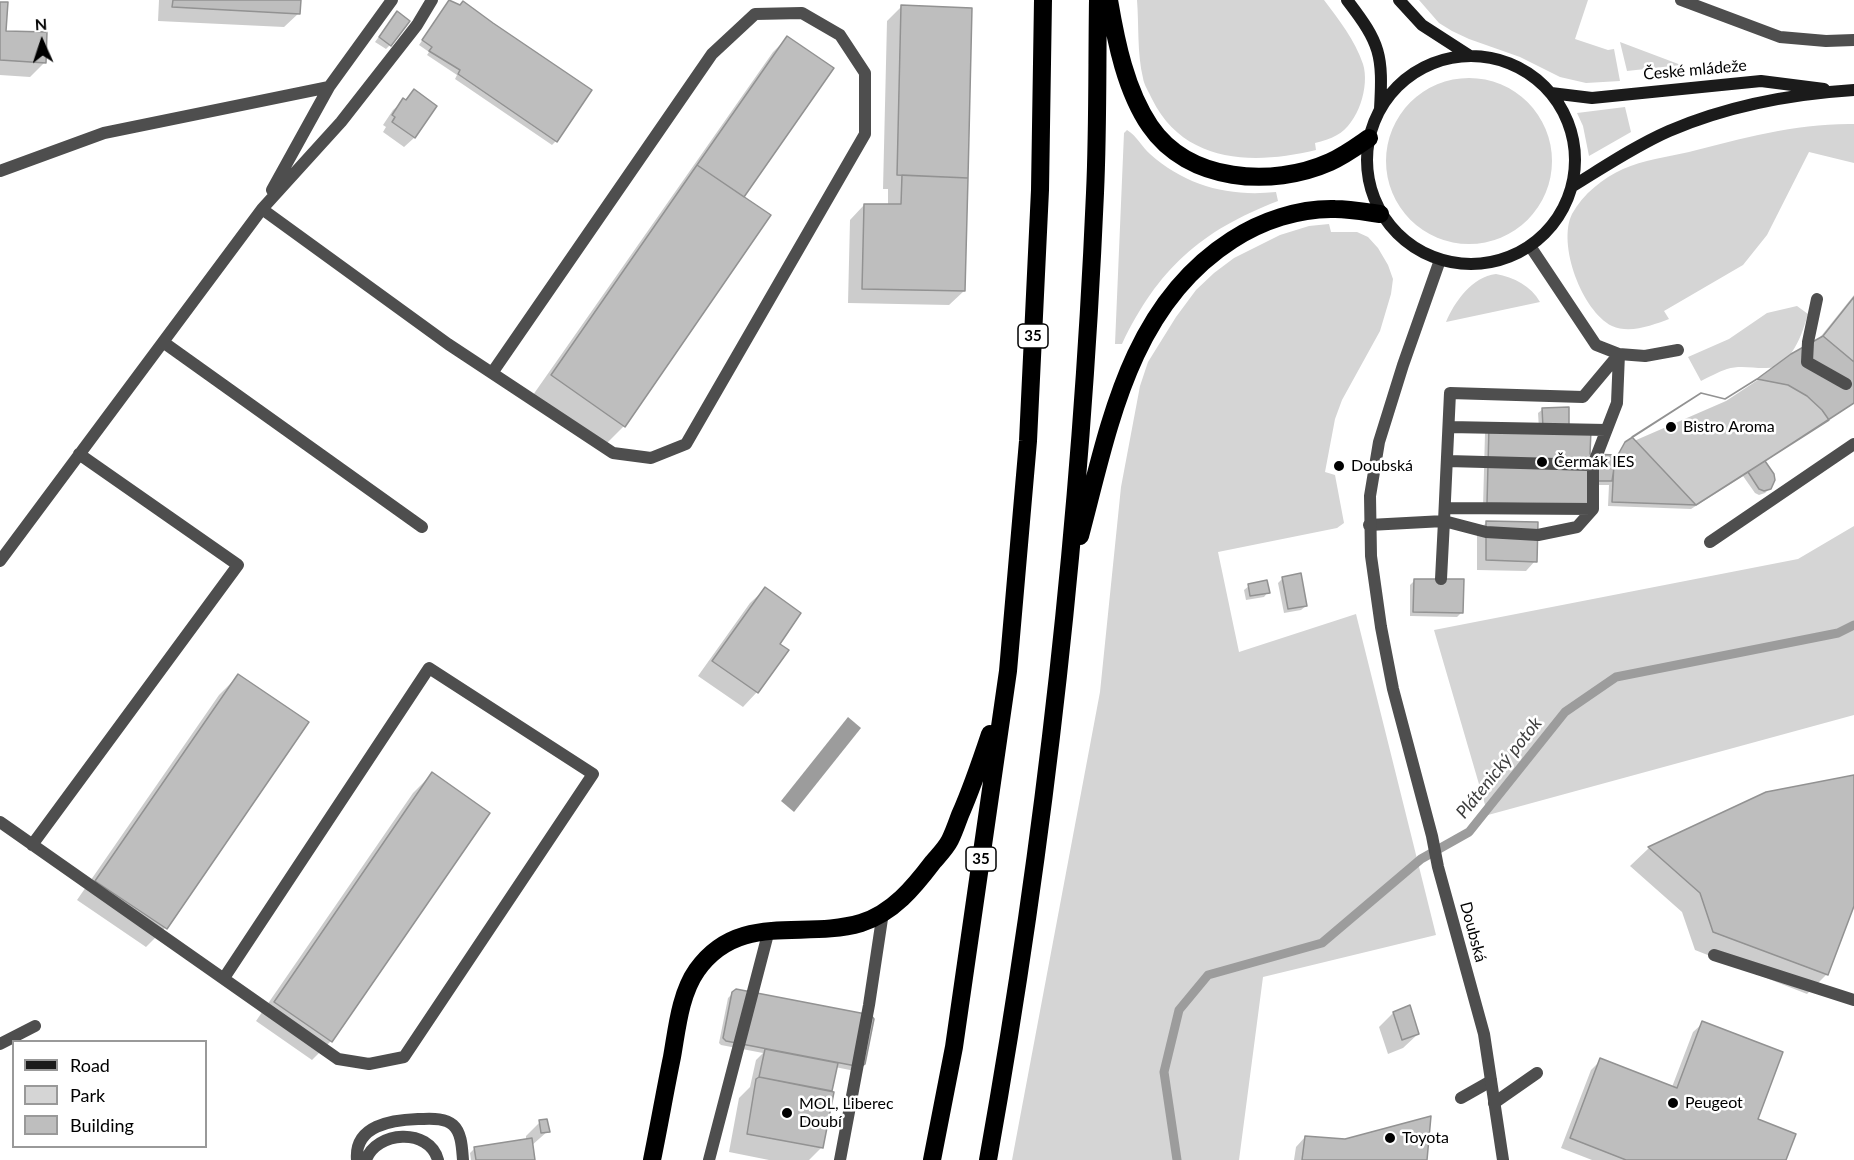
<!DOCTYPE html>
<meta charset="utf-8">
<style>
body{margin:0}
#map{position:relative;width:1854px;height:1160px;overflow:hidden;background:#fff;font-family:Lato,sans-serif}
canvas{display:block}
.legend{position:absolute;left:12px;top:1040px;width:195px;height:108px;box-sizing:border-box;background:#fff;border:2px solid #999;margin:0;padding:8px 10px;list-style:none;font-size:18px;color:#000}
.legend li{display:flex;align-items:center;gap:12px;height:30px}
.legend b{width:30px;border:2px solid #999}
.north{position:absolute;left:12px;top:12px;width:60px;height:60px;-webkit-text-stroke:4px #fff;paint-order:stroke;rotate:357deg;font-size:16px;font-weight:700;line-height:24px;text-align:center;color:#000}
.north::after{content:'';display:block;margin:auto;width:21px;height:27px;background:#000;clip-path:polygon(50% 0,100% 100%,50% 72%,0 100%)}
</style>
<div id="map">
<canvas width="1854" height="1160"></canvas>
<ul class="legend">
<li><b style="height:8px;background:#1b1b1b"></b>Road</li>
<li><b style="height:16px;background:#d5d5d5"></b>Park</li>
<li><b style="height:16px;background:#bebebe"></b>Building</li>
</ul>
<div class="north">N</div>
</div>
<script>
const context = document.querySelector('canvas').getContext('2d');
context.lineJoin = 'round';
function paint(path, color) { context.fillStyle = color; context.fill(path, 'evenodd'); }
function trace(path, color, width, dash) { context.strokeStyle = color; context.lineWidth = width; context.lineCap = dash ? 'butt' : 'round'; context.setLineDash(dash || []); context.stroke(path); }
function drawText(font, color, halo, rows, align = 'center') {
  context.font = font + ' Lato,sans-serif'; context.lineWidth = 5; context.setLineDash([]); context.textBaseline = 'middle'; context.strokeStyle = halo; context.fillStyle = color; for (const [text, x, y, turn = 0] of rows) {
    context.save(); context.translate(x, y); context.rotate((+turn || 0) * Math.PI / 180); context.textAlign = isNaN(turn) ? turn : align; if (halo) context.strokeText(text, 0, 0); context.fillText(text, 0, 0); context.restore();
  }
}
const green = new Path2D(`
 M1137,0h187c15,20 31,40 39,64 7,22 -5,60 -26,71 -7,4 -14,6 -22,8l1,7c-62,15 -132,14 -164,-51 -3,-7 -8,-14 -9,-21 -6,-25 -4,-53 -6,-78z
 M1419,0h169l-13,39 33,11 6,-1 6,32 -34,2 -26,-6 -40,-20 -51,-18 -17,-8 -13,-8z
 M1620,42l61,23 -54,6z
 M1386 161a83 83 0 1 1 166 0a83 83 0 1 1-166 0Z
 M1625,107l6,25 -42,24 -6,-30 -6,-13z
 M1854,124v39l-45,-11 -42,83 -24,30 -79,46 5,8c-16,6 -39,15 -57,7 -30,-15 -55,-82 -40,-112 11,-20 31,-36 51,-45 20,-9 44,-12 66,-17 54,-14 109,-29 165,-28z
 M1127,130c10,6 15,17 23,24 36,32 79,43 126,38l2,9c-78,30 -120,68 -156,143h-7l9,-211z
 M1329,224l2,8h26l11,5 10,11 10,17 5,14 -2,15 -11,37 -38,69 -7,19 -10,53 10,3 9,48 -7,5 -119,24 21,100 117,-38 80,321 -173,42 -24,183h-227l88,-468 21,-205 19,-101 8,-24 28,-45 20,-27 18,-17 20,-15 46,-23 29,-9z
 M1496,274c18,3 35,12 44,28l-94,20c9,-21 26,-45 50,-48z
 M1797,306l11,8c-6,20 -17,56 -44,54 -12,0 -25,-3 -37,1 -9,3 -18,8 -26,12l-13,-24 41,-18 38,-26z
 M1854,526v189l-366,100 -54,-185 364,-71z`);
const water = new Path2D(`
 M848,717l13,11 -67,84 -13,-11z`);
const shadow = new Path2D(`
 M159,0h140v13l-15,14 -126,-6z
 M450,0l10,6 96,135 -4,4 -97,-66 2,-4 -30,-20 2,-3 -10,-7z
 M0,3l4,29 40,31 -14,14 -30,-2z
 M901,7l63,284 -15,14 -101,-2 2,-83 14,-15 24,1v-17h-5l4,-168z
 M393,17l-3,28 -4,4 -11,-7z
 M787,38l-45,159 -118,229 -19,19 -72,-50 240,-343z
 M415,91l20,15 -21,32 -10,9 -21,-15 3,-5 -3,-2 10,-15z
 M1854,295v108l-90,59 6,26 -5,5 -6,2 -4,-2 -12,-17 -52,33 -83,-3 1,-21h-21l-105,22 2,-74 54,-4 -1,-16 5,-4 24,21 21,26h28l11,-12 99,-43 92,-61z
 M1487,522l48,39 -9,10 -49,-1v-38z
 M1283,578l23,28 -5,4 -17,3 -6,-30z
 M1415,580l47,32 -5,5 -47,-1v-31z
 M1249,586l19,6 -4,5 -18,3 -2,-10z
 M765,589l13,55 -21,48 -14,15 -45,-31 52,-73z
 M238,676l69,47 -142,205 -19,19 -69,-47 142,-205z
 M432,774l56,39 -157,228 -19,19 -56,-39 157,-228z
 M1854,776v126l-28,73 -19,19 -112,-44 -13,-38 -52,-46 19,-18z
 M733,993l137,24 -15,54 -20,-4 -5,23 -2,3 -6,54 -13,13h-40l-40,-8 10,-54 11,-11 6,-27 7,-7 -42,-8 -2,-2 9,-45z
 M1393,1013l25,21 -15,14 -15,6 -9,-27z
 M1703,1023l53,97 29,40h-193l-31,-12 30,-78 10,-10 71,27 21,-55z
 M540,1122l8,9 -17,15 3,14h-63l-1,-7 5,-5 51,-7v-5z
 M1305,1137l120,23h-131l2,-13z`);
const stream = new Path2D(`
 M1177,1160l-13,-88 15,-62 29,-35 114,-32 99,-84 48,-27 96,-120 51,-35 222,-44 16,-8`);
const building = new Path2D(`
 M173,0h128l-1,14 -128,-7z
 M449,0l11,5 3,-4 30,22 99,67 -35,52 -99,-68 2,-4 -31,-19 3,-4 -10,-7z
 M0,2h8l-2,29 41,1 -1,31 -46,-3z
 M901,5l71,3 -4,170 -71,-3z
 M397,11l13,10 -19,25 -12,-9z
 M787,36l47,32 -90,129 -47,-32z
 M414,89l23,17 -22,32 -23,-16 3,-5 -3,-2 11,-17 3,2z
 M697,165l74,50 -146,212 -74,-52z
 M902,175l66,3 -3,113 -103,-2 2,-85h37z
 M1854,297v65l-31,-26z
 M1854,297v106l-89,58 9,13 1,6 -4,9 -7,2 -5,-2 -11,-17 -52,33 -64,-68 69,-44 24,6 32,-20 34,-25 32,-18z
 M1757,379l31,6 19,11 15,14 7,10 -133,85 -84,-3 2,-40 11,-20 76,-49 24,6z
 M1569,407v22l22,1 -1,24 26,1 -4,26h-23v24l-102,-2 2,-76 54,1 -1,-20z
 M1486,521l52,1 -1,40 -51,-2z
 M1301,573l6,33 -19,3 -6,-32z
 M1414,579h50l-1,34 -50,-1z
 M1267,580l3,13 -20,3 -2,-12z
 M765,587l36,26 -21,31 9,6 -31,43 -46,-32z
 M238,674l71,48 -142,207 -72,-48z
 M432,772l58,41 -158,229 -58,-40z
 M1854,775v131l-26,69 -115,-43 -13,-39 -52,-46 118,-55z
 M736,989l135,26 3,4 -9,45 -4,3 -135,-26 -3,-3 9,-46z
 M1410,1005l9,29 -17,6 -9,-28z
 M1702,1021l81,31 -25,67 38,15 -10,26h-160l-56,-22 30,-80 77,30z
 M765,1049l73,14 -6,28 -73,-14z
 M759,1077l75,15 -11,56 -76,-14 9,-55z
 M1431,1116l-4,44h-125l3,-24 40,3z
 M547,1119l3,13 -9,1 -2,-13z
 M532,1138l3,22h-59l-2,-13z`);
const lane = new Path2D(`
 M1681,0l99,37 46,4 28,-1
 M0,171l104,-38 225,-46
 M272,190l57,-103 63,-87
 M262,209l186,135 165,109 38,5 35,-14 179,-310v-61l-25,-38 -38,-22 -47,1 -43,40 -220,319
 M1530,246l66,99 23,9 26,2 33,-6
 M1817,299l-9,43 -1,20 39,22
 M163,342l259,185
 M1449,427l157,3
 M1448,461l145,4 24,-62 2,-49
 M1445,508l148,1v-44
 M1369,525l75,-4 6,-128 133,4 36,-43
 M1710,542l144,-98
 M0,561l262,-352 79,-87 76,-97 15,-25
 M1441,579l3,-58 42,11 52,3 39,-8 16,-18
 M0,822l338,237 31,5 35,-7 189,-283 -164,-106 -205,310
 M32,845l206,-280 -159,-111
 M1714,955l140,45
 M0,1044l35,-18
 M1461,1098l30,-17
 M1494,1103l43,-30
 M357,1160c-3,-35 35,-40 61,-41 11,0 26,-2 35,6 9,8 9,24 10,35
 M366,1160c10,-29 63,-33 72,0
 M709,1160l60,-230
 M840,1160l29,-155 14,-93`);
const street = new Path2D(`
 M1440,260l-37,105 -24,77 -9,54 1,60 10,71 12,62 39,147 6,31 46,167 19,126`);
const secondary = new Path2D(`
 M1347,0c34,44 36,55 33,109
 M1399,0l23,25 48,31
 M1367 160a104 104 0 1 1 208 0a104 104 0 1 1-208 0Z
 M1551,93l41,5 169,-17 63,8
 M1573,186c31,-19 62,-40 96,-55 58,-25 122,-37 185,-41`);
const highway = new Path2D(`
 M1109,0c7,42 17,91 41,126 38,56 122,62 180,36 14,-6 26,-15 39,-24
 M1080,536c29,-109 49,-230 152,-296 29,-19 67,-32 103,-31 15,0 31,3 45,5
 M652,1160c7,-34 13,-69 20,-103 5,-28 8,-63 25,-87 42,-59 106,-30 164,-47 32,-10 53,-36 72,-61 6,-7 13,-14 17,-22 4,-8 7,-17 10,-25 12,-27 21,-54 30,-81
 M932,1160l22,-113 54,-376 20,-230 12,-251 3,-190
 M988,1160c57,-319 93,-643 107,-967 3,-64 2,-129 3,-193`);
const markers = [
 [1671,427,6,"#000"],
 [1542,462,6,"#000"],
 [1339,466,6,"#000"],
 [1673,1103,6,"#000"],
 [787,1113,6,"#000"],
 [1390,1138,6,"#000"]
];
const shields = [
 [1033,336,30],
 [981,859,30]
];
const shieldNames = [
 ["35",1033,336],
 ["35",981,859]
];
const streetNames = [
 ["České mládeže",1695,70,-5],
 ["Doubská",1473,932,75]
];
const poiNames = [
 ["Bistro Aroma",1683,427],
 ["Čermák IES",1554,462],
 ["Doubská",1351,466],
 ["Peugeot",1685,1103],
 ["MOL, Liberec",799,1104],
 ["Doubí",799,1122],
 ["Toyota",1402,1138]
];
const waterNames = [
 ["Plátenický potok",1499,768,-51]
];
paint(green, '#d5d5d5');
paint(water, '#9c9c9c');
paint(shadow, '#0003');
trace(stream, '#9c9c9c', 9);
paint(building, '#bebebe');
trace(building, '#929292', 1.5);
trace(lane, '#4e4e4e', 12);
trace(street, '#4e4e4e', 12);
trace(secondary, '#1b1b1b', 12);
trace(highway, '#000', 18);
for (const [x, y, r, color] of markers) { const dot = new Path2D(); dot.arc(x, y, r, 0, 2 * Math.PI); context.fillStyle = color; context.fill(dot); trace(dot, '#fff', 2); }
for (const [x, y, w] of shields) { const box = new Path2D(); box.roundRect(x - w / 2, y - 12, w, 24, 4.5); context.fillStyle = '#fff'; context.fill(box); trace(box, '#000', 1.5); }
drawText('bold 15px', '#000', null, shieldNames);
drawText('16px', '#000', '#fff', streetNames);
drawText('16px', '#000', '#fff', poiNames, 'left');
drawText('italic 18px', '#3d3d3d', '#fff', waterNames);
</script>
